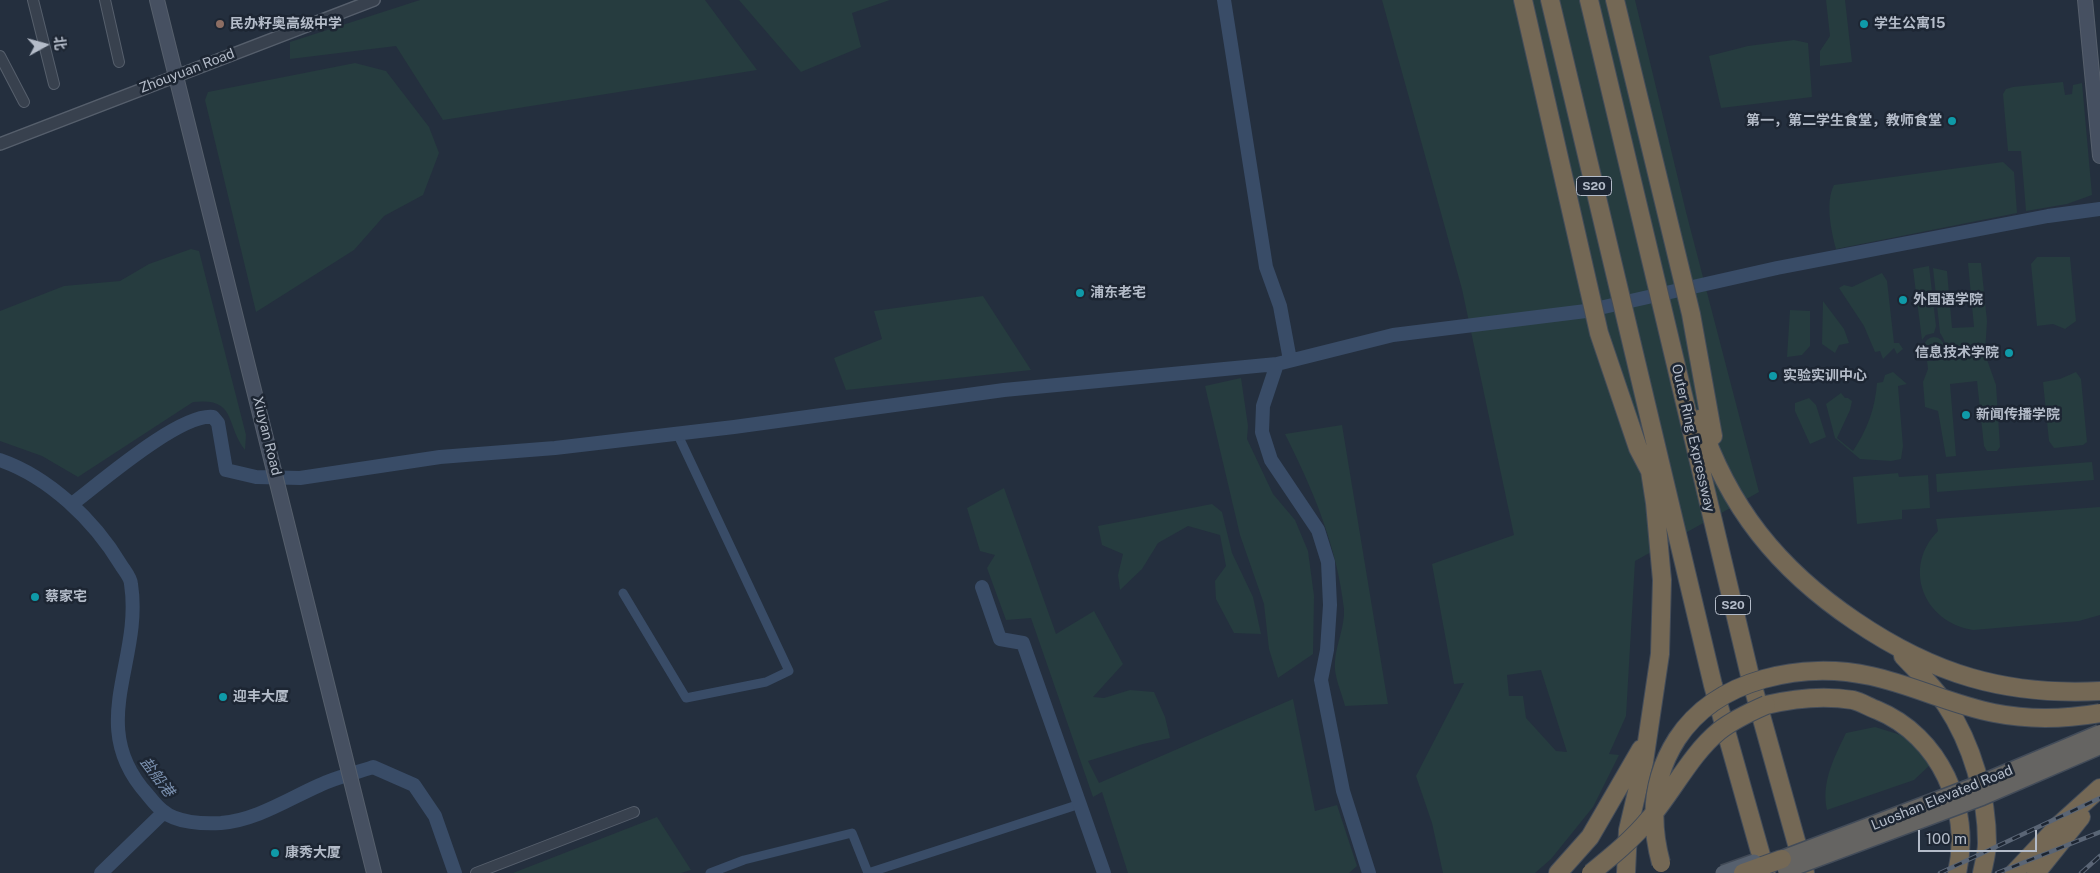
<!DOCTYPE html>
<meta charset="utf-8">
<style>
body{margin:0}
#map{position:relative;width:2100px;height:873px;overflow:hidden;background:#242f3e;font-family:"Public Sans","Noto Sans SC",sans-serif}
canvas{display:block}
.north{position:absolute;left:20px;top:20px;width:50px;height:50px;-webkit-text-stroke:4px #1d2633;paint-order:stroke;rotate:83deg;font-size:14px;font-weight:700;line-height:20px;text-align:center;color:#b4bcc9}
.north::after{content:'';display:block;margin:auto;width:18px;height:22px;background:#b4bcc9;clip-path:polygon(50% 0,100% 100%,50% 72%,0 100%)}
.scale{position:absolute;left:1918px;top:830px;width:119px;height:22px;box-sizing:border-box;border:2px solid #b4bcc9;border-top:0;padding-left:6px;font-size:15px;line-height:18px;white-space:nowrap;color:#b4bcc9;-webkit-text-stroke:4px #1d2633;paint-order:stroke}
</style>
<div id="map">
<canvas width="2100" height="873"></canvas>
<div class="north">北</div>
<div class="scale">100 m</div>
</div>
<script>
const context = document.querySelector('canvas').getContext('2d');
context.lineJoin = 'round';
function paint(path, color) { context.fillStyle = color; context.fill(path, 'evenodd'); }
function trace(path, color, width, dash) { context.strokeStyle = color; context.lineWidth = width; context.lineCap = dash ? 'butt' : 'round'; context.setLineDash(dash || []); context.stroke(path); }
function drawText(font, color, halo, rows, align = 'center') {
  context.font = font + ' "Public Sans","Noto Sans SC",sans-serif'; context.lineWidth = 5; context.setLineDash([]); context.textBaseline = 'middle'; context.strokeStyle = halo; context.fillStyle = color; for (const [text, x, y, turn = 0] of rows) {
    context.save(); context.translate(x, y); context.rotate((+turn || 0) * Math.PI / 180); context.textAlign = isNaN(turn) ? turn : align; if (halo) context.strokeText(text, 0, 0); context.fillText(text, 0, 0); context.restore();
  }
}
const green = new Path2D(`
 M420,0h285l52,70 -314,50 -47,-74 -106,13v-17z
 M739,0h151l-38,13 9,34 -60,25z
 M1382,0h253l51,212 73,280 -124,69 -9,155 -17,38 10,1 -26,52 -42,52 -16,14h-92l-11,-50 -16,-47 48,-93 -10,1 -22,-120 82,-29 -52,-246zM1541,670l26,82 -11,-1 -30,-33 -3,-22h-14l-2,-21z
 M1826,0h19l7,62 -32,4v-15l10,-15z
 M1794,40l14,3 4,54 -91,11 -12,-52 39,-10z
 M355,63l31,8 43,56 10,26 -16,42 -39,21 -30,34 -98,62 -51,-212 3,-8z
 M2063,82l2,13 7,-1 1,-9 9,-2 10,112 -25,9 -41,7 -5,-60h-13l-5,-57 3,-5 7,-2z
 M2003,162l11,10 3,41 -181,36c-5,-18 -11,-47 -2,-64z
 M191,249l8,2 47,184 -1,15c-20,-26 -8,-53 -52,-48l-115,75 -36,-21 -42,-15v-130l64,-25 56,-5 29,-17z
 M2037,257h33l6,64 -11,8 -12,-5 -16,2 -6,-62z
 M1968,263h13l6,58 -2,33 11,31 4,62 -3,4h-10l-3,-5 -7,-65 -27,3 6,72 -10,1 -8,-46 -13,-4 -2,-25 5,-13 -1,-8c20,1 23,-14 13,-28l-7,-65 14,3 5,57 22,-1z
 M1929,266l7,60 -2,7 -8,2 -4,5 -9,-71z
 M1882,273l5,8 7,62h5l4,6 -6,5 -3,-6 -11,11 -3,-8 -5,1 -11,-26 -25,-38 5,-3 8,2z
 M983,296l48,74 -185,20 -12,-32 48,-19 -8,-28z
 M1823,301l21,28 5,14 -10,2 -4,8 -13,-9z
 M1790,310l20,1v35l-8,9 -15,2z
 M1924 347a10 10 0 1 1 20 0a10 10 0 1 1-20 0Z
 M1893,372l14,12 -9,2 5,60 -2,13 -10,2 -31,-2 -25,-21 -9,-34 15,-11 4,5h3l4,3 -2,9 -13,28 16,13c14,-21 22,-42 24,-68l6,-1 2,-7z
 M2076,372l5,7 6,63 -4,3 -29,3 -5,-7 -6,-59 17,-3z
 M1241,378l7,48 -1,13 26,55 22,26 13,31 6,45 -1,58 -35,24 -9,-29 -5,-45 -24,-69 -35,-149z
 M1809,398l7,7 10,32 -16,7 -15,-33v-8z
 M1342,425l46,279 -43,2c-3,-13 -12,-31 -10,-45 1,-16 10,-35 9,-52 -7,-63 -31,-119 -59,-175z
 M2092,462l2,18 -157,12 -1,-18z
 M1898,473l1,4 29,-2 2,33 -28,2v9l-45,5 -4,-47z
 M1004,488l52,146 38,-23 29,53 -30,33 11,1 26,-8 24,2 11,25 5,21 -27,6 -55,17 11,22 194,-84 22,112 22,-6 20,61 -8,7h-221l-26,-81 -9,5 -62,-179 -25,2 -19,-52 8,-13 -15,-4 -13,-43z
 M1212,504l10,8 10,41 21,44 8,37 -27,-1 -18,-34 -1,-18 11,-15 -6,-31 -32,-9 -30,17 -16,26 -22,21 -2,-15 5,-21 -21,-9 -4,-19z
 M2100,507v108l-21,6 -106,9c-50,-8 -71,-63 -35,-99l-2,-12z
 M1875,727l29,9 27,28 -17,16 -87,30c-6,-28 7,-52 19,-77z
 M657,817l34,53 -10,3h-168z`);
const canal = new Path2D(`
 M623,593l63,105 80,-16 23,-11 -112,-238
 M710,873l34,-13 108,-27 16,40
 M868,873l212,-69`);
const river = new Path2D(`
 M1224,0l42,267 14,39 10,54
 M1277,364l-14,42 -1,26 9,28 47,70 10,32 2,43 -3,45 -6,30 22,111 26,82
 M0,460c49,17 94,60 121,105 3,5 10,13 10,19 12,78 -46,141 16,210 5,6 10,13 16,17 13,12 41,13 58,12 36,-3 67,-24 99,-38 16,-8 36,-12 53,-18l41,18 21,31 20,57
 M72,504c28,-21 108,-91 141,-87l5,6 8,47 30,7 44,1 140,-21 115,-9 179,-21 270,-37 273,-26 116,-29 193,-24 191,-43 271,-52 52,-7
 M982,587l18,52 23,4 81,230
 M101,873l63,-61`);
const minor = new Path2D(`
 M33,0l21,84
 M105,0l14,62
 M0,56l24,46
 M476,873l158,-61`);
const tertiary = new Path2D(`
 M0,144l374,-144`);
const secondary = new Path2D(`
 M157,0l217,873
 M2085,0l15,156`);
const motorway = new Path2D(`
 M1523,0l76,333 39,115 12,23 5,32 7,77 -2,74 -16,108 -16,68 -2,43
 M1550,0l163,685 53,188
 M1589,0l161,676 55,197
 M1615,0l76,314 22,122
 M1699,419c29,88 79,150 156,202 78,53 150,75 245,70
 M1903,656c15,16 31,31 43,49 26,39 41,91 41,138 0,10 -3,20 -5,30
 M1766,705c29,-7 57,-10 87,-5 8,2 16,7 24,10 63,26 95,98 80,163
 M1558,873l32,-36 51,-88
 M2014,873l44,-47 42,-38
 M2036,873l45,-56`);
const rail = new Path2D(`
 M1940,873l160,-75
 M1997,873l103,-41
 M2081,873l19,-17`);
const primaryBridge = new Path2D(`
 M1723,873l31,-11`);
const trunkBridge = new Path2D(`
 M1782,859l195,-74 123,-52
 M1786,870l196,-73 118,-51`);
const motorwayBridge = new Path2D(`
 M1661,863c-12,-44 -9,-85 16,-124 40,-61 126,-78 194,-63 42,9 81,29 123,37 35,7 71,6 106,0
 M1591,873c21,-17 42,-34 59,-55 23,-27 41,-64 69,-87 14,-11 31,-19 47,-26
 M1743,873l39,-14`);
const markers = [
 [220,24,5,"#8d6e63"],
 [1864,24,5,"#0f9aa8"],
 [1952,121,5,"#0f9aa8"],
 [1080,293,5,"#0f9aa8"],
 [1903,300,5,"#0f9aa8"],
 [2009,353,5,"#0f9aa8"],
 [1773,376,5,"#0f9aa8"],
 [1966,415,5,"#0f9aa8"],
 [35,597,5,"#0f9aa8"],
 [223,697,5,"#0f9aa8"],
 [275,853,5,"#0f9aa8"]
];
const shields = [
 [1594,186,35],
 [1733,605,35]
];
const shieldNames = [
 ["S20",1594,186],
 ["S20",1733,605]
];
const poiNames = [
 ["民办籽奥高级中学",230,24],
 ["学生公寓15",1874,24],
 ["第一，第二学生食堂，教师食堂",1942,121,"right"],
 ["浦东老宅",1090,293],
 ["外国语学院",1913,300],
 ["信息技术学院",1999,353,"right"],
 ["实验实训中心",1783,376],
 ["新闻传播学院",1976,415],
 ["蔡家宅",45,597],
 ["迎丰大厦",233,697],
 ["康秀大厦",285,853]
];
const streetNames = [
 ["Zhouyuan Road",187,71,-21],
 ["Xiuyan Road",267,436,76],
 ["Outer Ring Expressway",1693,438,77],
 ["Luoshan Elevated Road",1942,798,-22]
];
const waterNames = [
 ["盐船港",157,777,53]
];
paint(green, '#263c3f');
trace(canal, '#394c67', 9);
trace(river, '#394c67', 14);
trace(minor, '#565f6c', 12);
trace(tertiary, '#565f6c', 14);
trace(secondary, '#565f6c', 16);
trace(motorway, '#434c59', 20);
trace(minor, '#38414e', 10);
trace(tertiary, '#38414e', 11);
trace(secondary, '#465061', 14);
trace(motorway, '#746855', 18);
trace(rail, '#5a6575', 4.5);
trace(rail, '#1d2633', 2.5, [8]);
trace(primaryBridge, '#414a57', 18, []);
trace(trunkBridge, '#434c59', 19, []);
trace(motorwayBridge, '#434c59', 20, []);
trace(primaryBridge, '#56606e', 15);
trace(trunkBridge, '#656462', 16);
trace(motorwayBridge, '#746855', 18);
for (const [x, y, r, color] of markers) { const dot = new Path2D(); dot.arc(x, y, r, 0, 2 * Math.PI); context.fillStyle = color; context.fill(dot); trace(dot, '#1d2633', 2); }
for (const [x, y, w] of shields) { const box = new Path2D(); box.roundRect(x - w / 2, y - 9.5, w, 19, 4); context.fillStyle = '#1d2633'; context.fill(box); trace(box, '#b4bcc9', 1); }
drawText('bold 12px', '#b4bcc9', null, shieldNames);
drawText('bold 14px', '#b4bcc9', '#1d2633', poiNames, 'left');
drawText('14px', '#b4bcc9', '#1d2633', streetNames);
drawText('italic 15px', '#7c92b1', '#1d2633', waterNames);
</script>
